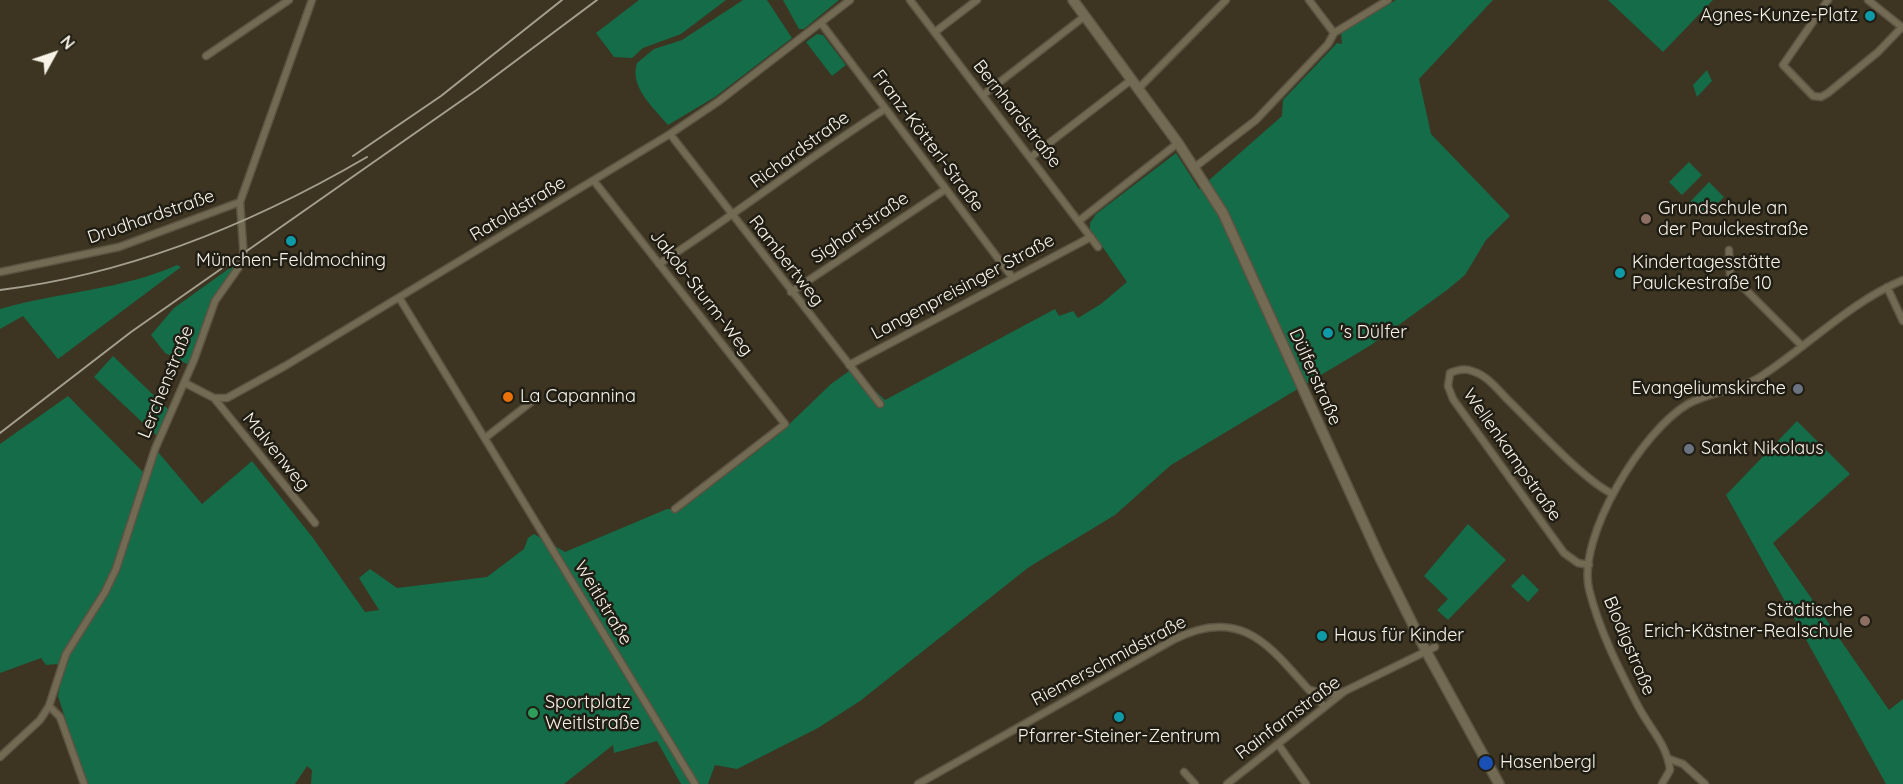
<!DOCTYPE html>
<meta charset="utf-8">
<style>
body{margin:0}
#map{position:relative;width:1903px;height:784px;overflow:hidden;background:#3d3521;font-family:Quicksand,sans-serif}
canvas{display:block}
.north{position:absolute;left:24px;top:24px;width:60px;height:60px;-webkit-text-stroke:4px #201d14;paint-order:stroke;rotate:50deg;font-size:16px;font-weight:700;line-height:24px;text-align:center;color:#f8f3e7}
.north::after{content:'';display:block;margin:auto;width:21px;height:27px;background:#f8f3e7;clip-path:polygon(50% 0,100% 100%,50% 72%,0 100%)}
</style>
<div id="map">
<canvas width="1903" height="784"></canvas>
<div class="north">N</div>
</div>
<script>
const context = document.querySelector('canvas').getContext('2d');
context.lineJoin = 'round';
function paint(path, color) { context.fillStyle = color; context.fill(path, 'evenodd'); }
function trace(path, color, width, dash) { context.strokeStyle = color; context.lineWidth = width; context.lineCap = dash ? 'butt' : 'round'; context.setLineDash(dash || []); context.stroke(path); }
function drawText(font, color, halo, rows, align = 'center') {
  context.font = font + ' Quicksand,sans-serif'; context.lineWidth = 5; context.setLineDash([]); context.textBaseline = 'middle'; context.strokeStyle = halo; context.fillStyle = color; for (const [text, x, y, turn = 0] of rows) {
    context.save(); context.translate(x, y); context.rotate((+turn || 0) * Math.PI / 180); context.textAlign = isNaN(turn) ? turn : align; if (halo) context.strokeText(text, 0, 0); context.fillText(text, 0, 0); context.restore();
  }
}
const green = new Path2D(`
 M639,0h87l-45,34 -38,14 -11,10 -18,-1 -18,-24z
 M743,0h24l25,38 -77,59 -47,28c-14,-17 -39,-38 -31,-62l17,-14 28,-9z
 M783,0h56l-35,29h-5z
 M1396,0h97l-74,79 12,55 79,82 -24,24 -21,35 -18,15 -76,55 -200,120 -56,50 -86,52 -169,134 -42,27 -81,41 -22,-4 -7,19h-27l-24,-43 -43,12 -1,-8 -49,39h-253l1,-14 -5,-4 -12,18h-209l-28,-88 4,-20 -5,-12 -11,1 -5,-7 -41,15v-229l68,-48 75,76 12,-12 3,-8 44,52 50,-43 61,77 52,74 14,-2 -20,-32 11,-9 27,19 90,-11 37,-28 4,-11 6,-4 31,18 102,-43 13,1 98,-75 53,-51 21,-15 33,31 170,-91 4,7 14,-5 5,7 23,-14 26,-22 -37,-53v-6l6,-9 80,-61 23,36 83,-73 1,-16 54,-57 5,1 -1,-12z
 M1608,0h105l-50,52z
 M817,34l6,1 23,30 -14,11 -26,-34z
 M1707,70l5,11 -15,16 -4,-12z
 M1689,162l13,13 -20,20 -13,-13z
 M1709,182l15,15 -20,20 -14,-15z
 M241,260l-24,37 -26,69 -26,-13 -14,-18 23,-27z
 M177,265l4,2 -123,92 -35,-43 -23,13v-20c58,-17 122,-19 177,-44z
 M113,356l56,54 -12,26 -63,-59z
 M1797,421l53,53 -77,69 116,167 14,-11v85h-17l-160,-289z
 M1468,524l38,36 -58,60 -11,-10 11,-11 -24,-23z
 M1523,574l16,16 -11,12 -17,-16z`);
const minor = new Path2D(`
 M910,0l188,247
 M1309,0l25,33
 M1828,0l-45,65 30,31 8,1 7,-4 50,-41 24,-25
 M1868,0l35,28
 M821,23l191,254
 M935,32l42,-32
 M206,56l83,-56
 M1138,89l88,-89
 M983,95l102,-79
 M670,134l210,270
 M1031,157l100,-77
 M1195,167l61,-47 72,-76 6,-11 54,-33
 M594,181l191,243 -110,85
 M1080,220l98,-77
 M1729,250l1,24 72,72
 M659,264c77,-50 149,-106 226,-155
 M0,272l119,-25 121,-45
 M1887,287l16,34
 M791,292l155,-103
 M400,299l295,485
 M849,365l242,-128
 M185,383l29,15h13l58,-32 385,-232 49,-33 131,-101
 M214,398l101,125
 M485,438l50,-39
 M1589,565l-11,-2 -14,-10 -111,-154 -5,-13 2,-13c7,-3 15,-5 22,-2 15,4 26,19 36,29 25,24 76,81 105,94
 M1308,689l17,6 17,-3
 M49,706l11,11 24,67
 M1278,744l28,40
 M0,757l40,-37 9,-14 17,-52 39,-62 11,-23 39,-120 39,-89 21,-59 29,-41 -4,-58 72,-202
 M1669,759l14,5 22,20
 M1184,772l11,12
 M918,784l255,-144c77,-40 104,19 151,66
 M1227,784l118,-93 90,-44
 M1662,784l8,-14c-3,-26 -20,-41 -32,-64 -19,-37 -39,-76 -49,-117 -12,-53 54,-159 99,-185 23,-13 50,-13 72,-27 48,-31 90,-75 143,-97`);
const secondary = new Path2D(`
 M1073,0l105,143 45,70 156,343 47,95 73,133`);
const rail = new Path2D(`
 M353,156l88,-60 121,-96
 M0,290c130,-16 254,-67 367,-133
 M0,433l131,-101 347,-243 119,-89`);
const markers = [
 [1870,16,6,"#0f9aa8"],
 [1646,219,6,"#8d6e63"],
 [291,241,6,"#0f9aa8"],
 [1620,273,6,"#0f9aa8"],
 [1328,333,6,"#0f9aa8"],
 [1798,389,6,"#6b7280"],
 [508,397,6,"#e8710a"],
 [1689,449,6,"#6b7280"],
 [1865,621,6,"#8d6e63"],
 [1322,636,6,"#0f9aa8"],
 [533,713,6,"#2e9e5b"],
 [1119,717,6,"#0f9aa8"],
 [1486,763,8,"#1a4fb4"]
];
const poiNames = [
 ["Agnes-Kunze-Platz",1858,16,"right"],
 ["Grundschule an",1658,209],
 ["der Paulckestraße",1658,230],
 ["München-Feldmoching",291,261,"center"],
 ["Kindertagesstätte",1632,263],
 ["Paulckestraße 10",1632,284],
 ["'s Dülfer",1340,333],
 ["Evangeliumskirche",1786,389,"right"],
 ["La Capannina",520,397],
 ["Sankt Nikolaus",1701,449],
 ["Städtische",1853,611,"right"],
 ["Erich-Kästner-Realschule",1853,632,"right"],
 ["Haus für Kinder",1334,636],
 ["Sportplatz",545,703],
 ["Weitlstraße",545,724],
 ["Pfarrer-Steiner-Zentrum",1119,737,"center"],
 ["Hasenbergl",1500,763]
];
const streetNames = [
 ["Bernhardstraße",1017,114,52],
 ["Franz-Kötterl-Straße",928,141,53],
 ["Richardstraße",800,150,-36],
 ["Ratoldstraße",518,209,-31],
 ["Drudhardstraße",151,217,-19],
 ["Sighartstraße",860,228,-34],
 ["Rambertweg",786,261,52],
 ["Langenpreisinger Straße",963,287,-28],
 ["Jakob-Sturm-Weg",701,293,52],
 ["Dülferstraße",1315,377,66],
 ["Lerchenstraße",166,382,-68],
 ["Malvenweg",276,452,51],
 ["Wellenkampstraße",1512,455,55],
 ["Weitlstraße",603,603,59],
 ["Blodigstraße",1629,646,67],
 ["Riemerschmidstraße",1109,661,-28],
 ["Rainfarnstraße",1288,718,-37]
];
paint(green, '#146c48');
trace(minor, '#5b5442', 9);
trace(secondary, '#5b5442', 12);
trace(minor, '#736a54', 6);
trace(secondary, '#736a54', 9);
trace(rail, '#a59f8f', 2);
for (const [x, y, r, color] of markers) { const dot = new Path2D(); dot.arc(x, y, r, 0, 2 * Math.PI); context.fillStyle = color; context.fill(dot); trace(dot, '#201d14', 2); }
drawText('18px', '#f8f3e7', '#201d14', poiNames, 'left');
drawText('18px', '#f8f3e7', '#201d14', streetNames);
</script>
